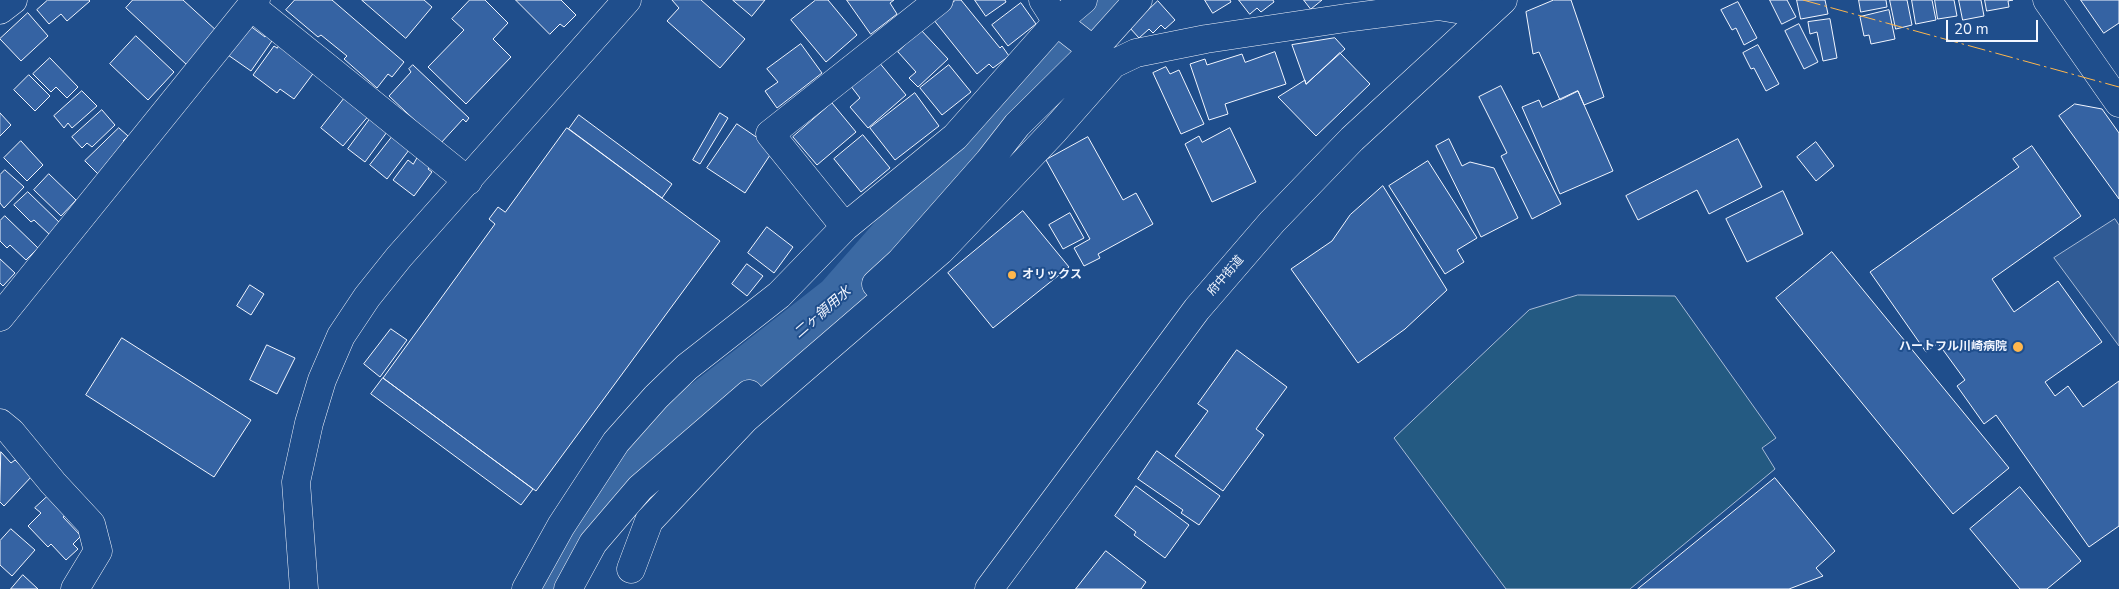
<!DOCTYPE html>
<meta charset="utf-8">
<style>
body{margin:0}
#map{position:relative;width:2119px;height:589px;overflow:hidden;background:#1f4e8c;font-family:"Nunito Sans",sans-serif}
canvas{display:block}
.scale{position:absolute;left:1946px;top:20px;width:92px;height:22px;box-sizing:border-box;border:2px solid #f2f6ff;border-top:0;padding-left:6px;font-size:15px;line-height:18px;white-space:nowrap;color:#f2f6ff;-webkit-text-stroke:4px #1f4e8c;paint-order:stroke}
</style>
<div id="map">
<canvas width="2119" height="589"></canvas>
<div class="scale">20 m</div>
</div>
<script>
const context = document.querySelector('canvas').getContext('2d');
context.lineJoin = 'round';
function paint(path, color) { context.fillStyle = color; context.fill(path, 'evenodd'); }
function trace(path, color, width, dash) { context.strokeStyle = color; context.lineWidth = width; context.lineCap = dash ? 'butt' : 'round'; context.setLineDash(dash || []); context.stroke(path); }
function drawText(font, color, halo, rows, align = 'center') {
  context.font = font + ' "Nunito Sans","Noto Sans JP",sans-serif'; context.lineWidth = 4; context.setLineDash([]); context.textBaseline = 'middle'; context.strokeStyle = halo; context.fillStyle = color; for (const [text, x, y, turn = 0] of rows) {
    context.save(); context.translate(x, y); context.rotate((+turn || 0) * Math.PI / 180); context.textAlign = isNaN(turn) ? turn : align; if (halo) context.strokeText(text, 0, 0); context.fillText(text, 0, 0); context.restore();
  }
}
const green = new Path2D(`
 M1578,295l97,1 101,142 -14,10 13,21 -145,120h-124l-112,-151 135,-128z`);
const parking = new Path2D(`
 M2115,219l4,6v121l-65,-88z`);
const river = new Path2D(`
 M546,589l59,-98 40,-43 63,-42 133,-104 151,-171 121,-131`);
const building = new Path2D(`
 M48,0h41l1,1 -23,20 -6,-7 -12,10 -12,-14z
 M133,0h50l35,32 -31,33 -61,-57z
 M295,0h37l72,62 -12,15 -4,-3 -11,14 -33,-29 3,-3 -26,-21 -3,2 -32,-27z
 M362,0h62l8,7 -26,31z
 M470,0h15l23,23 -15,16 18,18 -45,47 -38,-37 36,-37 -12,-11z
 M516,0h45l15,15 -12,12 -4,-3 -10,10z
 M701,0l44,39 -25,29 -53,-47 12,-13 -7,-8z
 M733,0h32l-13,16z
 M816,0h12l29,35 -31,27 -35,-42z
 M847,0h47l-4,3 7,11 -26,20z
 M956,0h5l39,48 2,-2 7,10 -16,12 -4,-4 -12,10 -44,-55z
 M975,0h30l1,2 -20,14z
 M1205,0h25l1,2 -18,11z
 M1239,0h34l1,2 -13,10 -4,-4 -7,6z
 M1304,0h18l-11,9z
 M1554,0h17l33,97 -20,8 -6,-14 -18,9 -21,-48 -6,2 -7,-42z
 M1770,0h17l9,17 -14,7z
 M1797,0h28l3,14 -27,5z
 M1859,0h27l1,7 -26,5z
 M1890,0h17l5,25 -16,4z
 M1912,0h20l4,20 -20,4z
 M1935,0h19l3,16 -19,3z
 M1959,0h22l3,16 -21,4z
 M1985,0h28l-5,1 1,6 -22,4z
 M2081,0h38v23l-15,10z
 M1158,1l17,19 -10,9 -4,-4 -8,8 -4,-4 -10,9 -9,-10z
 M1738,2l19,36 -13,7 -8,-17 -4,2 -11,-20z
 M1021,3l15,21 -28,22 -16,-21z
 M1889,10l6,29 -24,5 -2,-9 -5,1 -4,-19z
 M28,13l20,23 -27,25 -21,-22z
 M1830,19l7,39 -14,3 -6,-29 -7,2 -2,-12z
 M1799,24l19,38 -14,7 -19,-38z
 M249,25l16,12 2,-4 7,5 -23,33 -23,-16z
 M921,30l27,29 -30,28 -9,-9 7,-6 -18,-20z
 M136,36l38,36 -26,28 -38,-36z
 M1335,38l10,11 -39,35 -14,-39z
 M280,44l35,27 -21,28 -14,-10 -3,4 -24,-18 21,-29 3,2z
 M801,44l21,29 -45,35 -12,-17 13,-9 -11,-13z
 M1758,45l21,39 -13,7 -12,-23 -3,1 -8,-16z
 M1275,52l11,32 -61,20 3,10 -19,6 -19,-56 15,-5 2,6 35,-11 3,8z
 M1340,53l30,31 -54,52 -38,-39 27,-17 1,4z
 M50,58l28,29 -11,11 -11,-11 -5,5 -18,-18z
 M878,61l28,34 -38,33 -18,-21 10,-9 -10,-13z
 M413,65l56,53 -3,4 -3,-3 -23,25 -51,-48 22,-24 -2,-3z
 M949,65l22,27 -29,23 -22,-27z
 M1166,67l4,7 9,-4 25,54 -23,10 -28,-61z
 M29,75l21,21 -15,15 -21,-21z
 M1501,86l60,118 -29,15 -31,-63 6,-3 -28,-56z
 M82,91l15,15 -25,22 -4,-5 -4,5 -10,-12z
 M1578,91l35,80 -53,23 -38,-87 17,-7 3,7z
 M915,93l24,33 -44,34 -25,-32z
 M347,95l23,19 -27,32 -22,-18z
 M832,103l24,29 -39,33 -24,-28z
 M2075,104l27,5 17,24v66l-60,-83z
 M102,110l13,15 -23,22 -5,-4 -5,5 -10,-11z
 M0,113l11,12 -11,11z
 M720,113l8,5 -28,46 -7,-4z
 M579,115l93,69 -10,14 -93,-69z
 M370,119l17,13 -22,30 -17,-13z
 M737,124l37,25 -29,44 -38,-25z
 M119,128l9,8 -5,5 4,4 -29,29 -13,-13z
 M567,128l153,113 -184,250 -153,-113 112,-154 -6,-5 9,-12 7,5z
 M1230,128l26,54 -44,20 -27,-58 14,-8 3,6z
 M863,135l27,33 -29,24 -27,-33z
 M392,137l17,13 -22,29 -17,-14z
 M1088,137l35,63 13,-7 17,31 -55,30 2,4 -16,8 -10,-18 16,-9 -44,-79z
 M1449,139l13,27 8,-4 24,6 24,50 -37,19 -45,-91z
 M1738,139l24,48 -53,27 -12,-24 -59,30 -12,-24z
 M21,141l22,24 -16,16 -23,-23z
 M1816,142l18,24 -18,15 -19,-24z
 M2032,146l49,70 -89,63 22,33 44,-31 44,61 -57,40 10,14 13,-10 15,21 36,-26v145l-30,21 -93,-132 -12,9 -27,-38 8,-6 -27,-37 -12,9 -56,-80 149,-105 -6,-8z
 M419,155l12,10 -3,4 4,3 -18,24 -21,-16 15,-20 5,4z
 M1428,161l49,77 -20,12 7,12 -19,12 -56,-88z
 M5,170l19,17 -20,21 -4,-5v-28z
 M49,174l27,26 -15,16 -27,-26z
 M1383,186l64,104 -42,39 -47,34 -67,-94 41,-28 18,-26z
 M1783,191l20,43 -56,28 -21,-43z
 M28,192l33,32 -11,11 -16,-15 -3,2 -17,-17z
 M1023,211l46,56 -76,61 -45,-55z
 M1070,213l14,25 -21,11 -14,-24z
 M5,216l33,32 -12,12 -16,-15 -3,3 -7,-7v-20z
 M767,227l26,20 -19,26 -26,-20z
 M1832,252l177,216 -56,46 -177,-216z
 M0,259l15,14 -12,13 -3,-3z
 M747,264l16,12 -16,20 -15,-12z
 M250,285l14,9 -13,21 -14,-9z
 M391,329l16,11 -27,37 -16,-13z
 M122,338l129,82 -37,57 -128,-82z
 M267,345l28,13 -18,36 -27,-14z
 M1237,350l50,37 -31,42 8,6 -41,56 -48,-35 33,-45 -10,-7z
 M383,378l150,111 -12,16 -150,-111z
 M1157,451l63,45 -21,29 -18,-12 2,-3 -45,-31z
 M1,452l10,11 4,-3 17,16 -28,30 -4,-4z
 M1775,478l60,73 -19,17 7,8 -34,13h-151z
 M1136,486l53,39 -24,33 -31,-23 2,-3 -21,-16z
 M2020,487l61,74 -34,28h-27l-50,-60z
 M48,496l18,19 -3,2 18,19 -8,8 5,5 -12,11 -15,-16 -3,3 -20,-21 13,-13 -6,-5z
 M11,529l24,21 -23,26 -12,-11v-24z
 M1106,551l40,31 -5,7h-65z
 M23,575l15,14h-27z`);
const street = new Path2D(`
 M1043,0l14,22 50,39
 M2047,0l72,103
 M252,7l216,174
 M0,10l13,-10
 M845,227l-75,-93 169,-134
 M876,284l24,-22 89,-101 28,-36 76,-75 45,-50
 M0,317l256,-317
 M0,423l11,9 42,51 38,41 7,27 -23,38
 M631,569l18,-48 96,-102 195,-168 114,-120 59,-67 23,-11 70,-14 140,-21 92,-12 49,8
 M526,589l35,-63 55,-84 40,-45 31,-30 92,-72 66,-68 110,-90 102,-115 26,-22
 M568,589l25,-46 47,-55 109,-94`);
const secondary = new Path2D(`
 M304,589l-8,-107 13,-59 13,-43 19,-44 26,-39 32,-40 228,-257`);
const highway = new Path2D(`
 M989,589l208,-280 75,-87 80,-83 151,-139`);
const power = new Path2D(`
 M1803,0l316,87`);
const markers = [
 [1012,275,5,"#ffb74d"],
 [2018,347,6,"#ffb74d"]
];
const poiNames = [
 ["オリックス",1022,275],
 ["ハートフル川崎病院",2007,347,"right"]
];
const streetNames = [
 ["府中街道",1226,276,-49]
];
const waterNames = [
 ["二ヶ領用水",823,313,-41]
];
paint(green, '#245a82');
trace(green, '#a8bbd7', 1);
paint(parking, '#305b95');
trace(parking, '#a8bbd7', 1);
trace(river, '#3b69a3', 55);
paint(building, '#3563a3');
trace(building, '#f2f6ff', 1);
trace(street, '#f2f6ff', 29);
trace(secondary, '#f2f6ff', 29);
trace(highway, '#f2f6ff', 29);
trace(street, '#1f4e8c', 28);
trace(secondary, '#1f4e8c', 28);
trace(highway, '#1f4e8c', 28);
trace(power, '#ffb74d', 1, [18, 4, 2.5, 4]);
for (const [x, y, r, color] of markers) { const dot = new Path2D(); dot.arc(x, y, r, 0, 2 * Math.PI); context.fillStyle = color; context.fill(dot); trace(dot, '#1f4e8c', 2); }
drawText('bold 12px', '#f2f6ff', '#1f4e8c', poiNames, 'left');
drawText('12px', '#f2f6ff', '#1f4e8c', streetNames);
drawText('italic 14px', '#f2f6ff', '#1f4e8c', waterNames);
</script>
